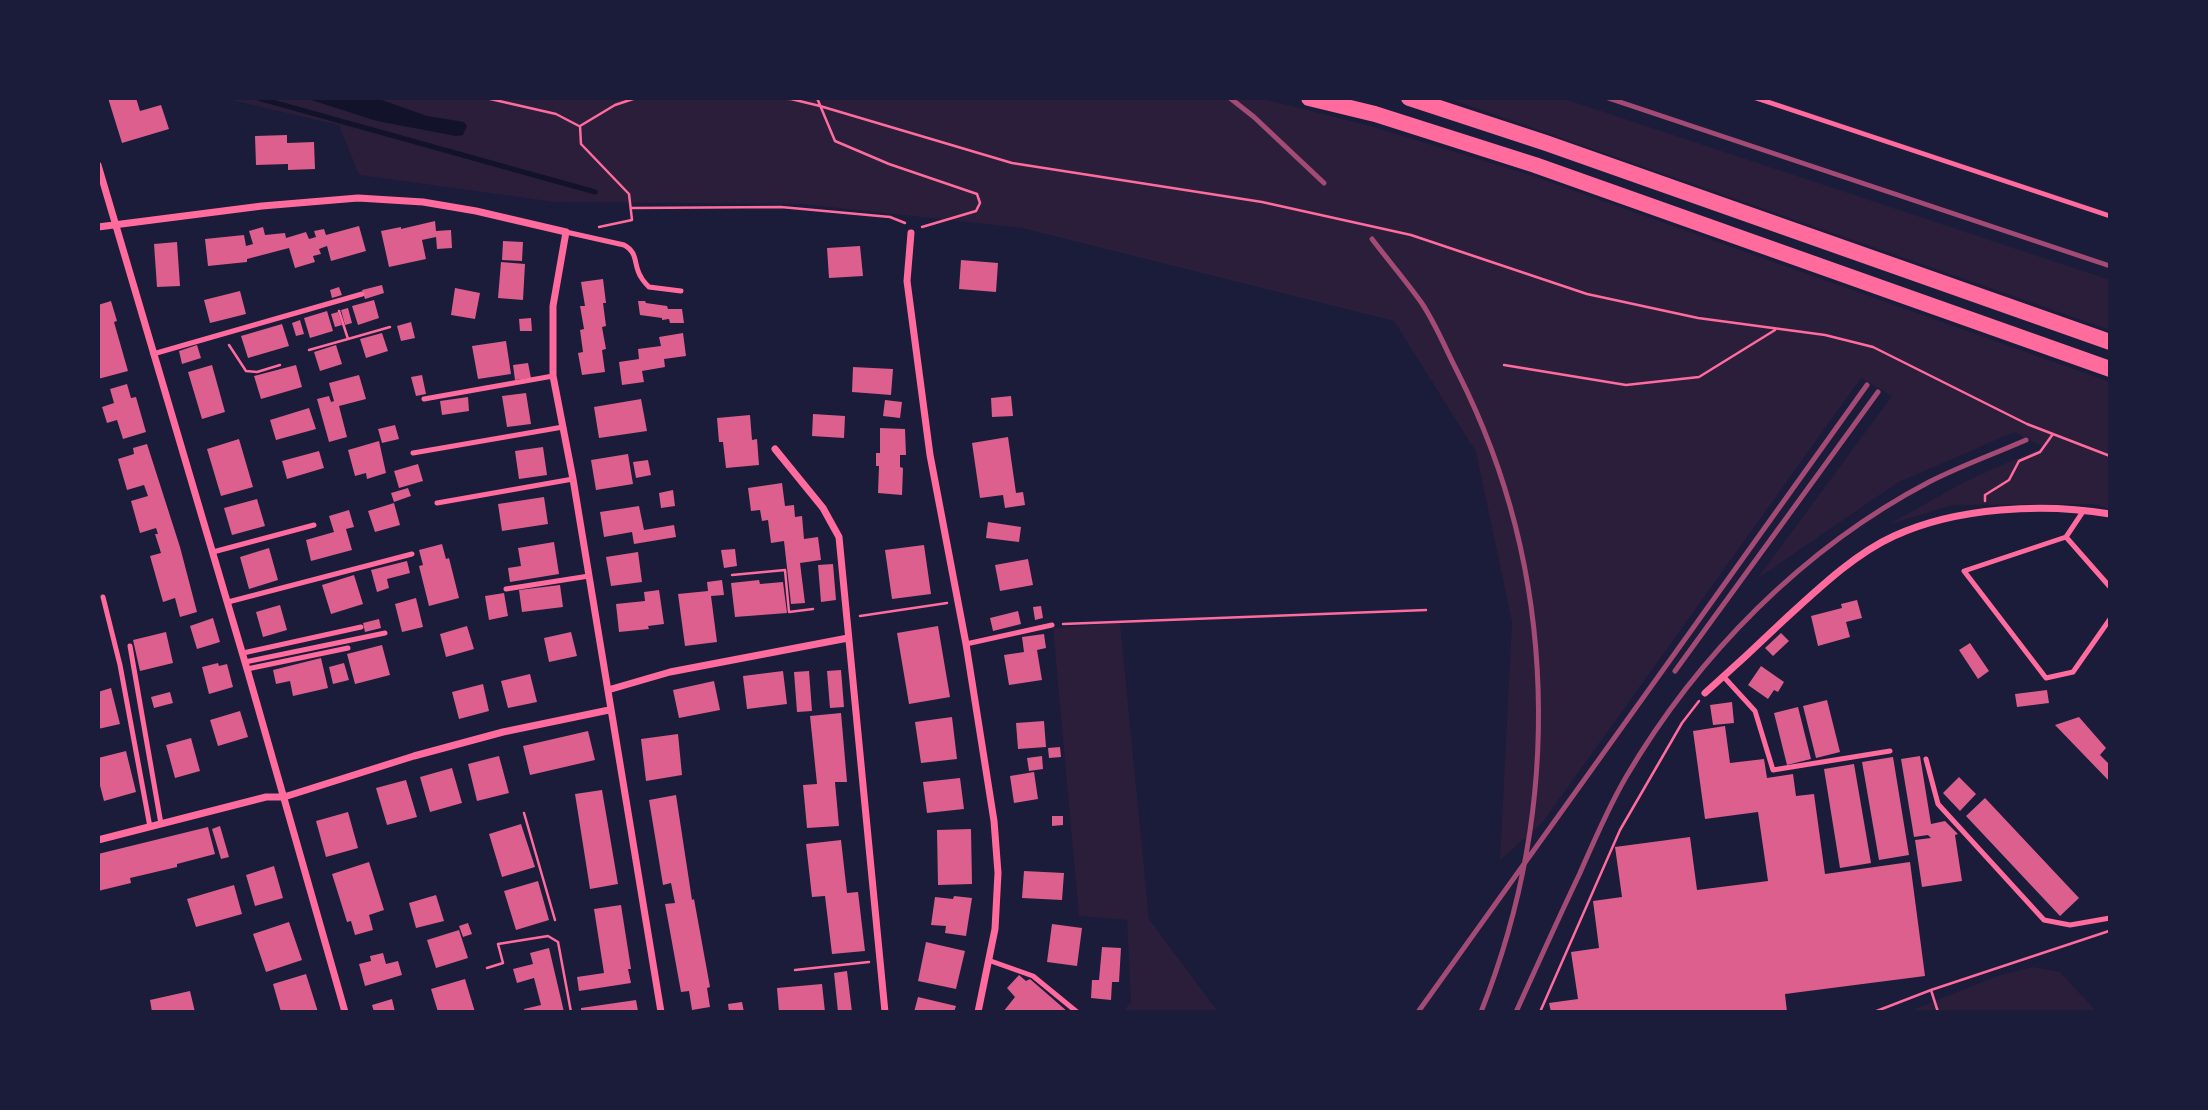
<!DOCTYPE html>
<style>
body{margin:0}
#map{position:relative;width:2208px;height:1110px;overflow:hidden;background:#1b1b3a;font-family:"Varela Round",sans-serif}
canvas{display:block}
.frame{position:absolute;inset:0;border:100px solid #1b1b3a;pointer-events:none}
</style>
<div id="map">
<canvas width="2208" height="1110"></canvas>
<div class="frame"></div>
</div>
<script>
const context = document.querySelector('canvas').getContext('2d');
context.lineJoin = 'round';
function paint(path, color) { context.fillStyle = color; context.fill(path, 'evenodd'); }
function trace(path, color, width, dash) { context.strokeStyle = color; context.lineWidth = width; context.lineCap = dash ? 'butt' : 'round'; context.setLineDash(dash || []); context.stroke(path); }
const green = new Path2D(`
 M222,98h1038l114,29 159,49 577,206v127l-17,-5 -140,1 -66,20 81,-45 75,-33 -29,-15 -117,51 -140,96 135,-183 -31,-18 -319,445 -42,37 12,-238 -36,-170 -82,-131 -372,-93 -220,-24 -247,-2 -196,-27 -20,-50z
 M1447,98h115l548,182v50z
 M1120,623l29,296 69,93h-95l8,-10 -4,-82 -48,-4 -26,-288z
 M2033,967l27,5 37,40h-189l89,-36z`);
const water = new Path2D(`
 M305,98h71l51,18 37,6 3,4 -4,9 -7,1 -79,-15z`);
const stream = new Path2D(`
 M258,98l337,94`);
const building = new Path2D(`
 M108,98h28l4,13 21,-6 8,24 -47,14z
 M287,135v8l27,-1 1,27 -27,1v-6l-32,1 -1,-29z
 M435,221l1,10 15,-1 1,18 -15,1 -1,-12 -14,3 4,19 -37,8 -8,-36 20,-4v2z
 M359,226l7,25 -35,10 -4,-15 -8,3 2,5 -8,2 2,6 -20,6 -6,-20 -42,11v3l-39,4 -3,-27 39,-4 2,11 7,-2 -4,-13 14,-4 2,8 20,-2 1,5 20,-6 3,7 7,-2 -2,-6 10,-2 2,6z
 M503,241l20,1 -1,19 -20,-1z
 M177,242l3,44 -23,1 -3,-43z
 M860,246l3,30 -34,2 -2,-30z
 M961,260l37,3 -2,29 -37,-3z
 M501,262l24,2 -2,36 -25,-2z
 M603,279l3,24h-3l3,23 -4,1 4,22 -4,1 3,22 -23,3 -4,-22 5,-1 -3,-22 4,-1 -4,-23h5l-4,-24z
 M382,285l2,8 -19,6 -3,-9z
 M339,287l3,8 -10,3 -2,-8z
 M455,288l25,5 -5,26 -24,-4z
 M240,291l6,23 -36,9 -6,-23z
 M374,300l5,18 -21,7 -6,-19z
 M111,301l6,20 -3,1 14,49 -30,8v-51l2,-1 -2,-22z
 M638,301h7l1,2 21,3 1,3h14l2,14h-14l-1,-4 -7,1v-2l-22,-3z
 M348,308l4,15 -7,2 -4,-15z
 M327,311l6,20 -23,7 -6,-20z
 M338,312l4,13 -7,2 -4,-13z
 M531,318l1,13h-12l-1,-12z
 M300,320l4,14 -8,2 -4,-13z
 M411,322l4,16 -14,3 -4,-15z
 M282,324l7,22 -41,12 -7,-22z
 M382,333l6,18 -22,7 -6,-19z
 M683,333l3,23 -22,3 1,8 -23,4 2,11 -22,3 -3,-23 20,-3 -1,-10 23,-3 -2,-9z
 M506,341l5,33 -33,5 -6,-33z
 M197,345l4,13 -19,6 -3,-13z
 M336,345l6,19 -22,7 -6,-19z
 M528,363l3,15 -16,2 -2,-15z
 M212,365l13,47 -23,7 -14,-47z
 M296,365l6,22 -41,12 -7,-23z
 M853,367l40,2 -2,26 -39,-3z
 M359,375l7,24 -27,7 8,31 -18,5 -12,-43 12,-3 2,6 3,-1 -5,-18z
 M422,375l4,19 -10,2 -5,-19z
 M127,384l4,14 5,-1 10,35 -23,7 -6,-19 -10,3 -5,-16 12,-4 -4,-14z
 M526,393l5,31 -24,3 -5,-31z
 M1011,396l2,20 -21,1 -1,-19z
 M468,397l1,14 -27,4 -2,-14z
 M641,399l6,32 -48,7 -5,-31z
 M885,400l17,2 -2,16 -17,-2z
 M309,408l7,21 -40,11 -6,-20z
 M813,414l32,2 -1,22 -32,-2z
 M750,415l2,25 5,-1 2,26 -33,3 -3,-26h-4l-2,-24z
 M395,425l4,14 -17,4 -4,-14z
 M880,428l25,1 1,26h-6v12l3,1 -1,27 -24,-2 1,-27h-3v-13h4z
 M1008,437l8,56 7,-1 2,13 -20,3 -2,-13 -23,3 -8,-55z
 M239,439l14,48 -32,9 -14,-47z
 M379,441l7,32 -19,6 -1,-6 -11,3 -7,-26z
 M147,444l33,103 17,65 -17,5 -5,-19 -12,4 -13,-46 11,-3 -6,-19h3l-2,-6 -16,5 -9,-32 17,-5 -4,-11 -17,5 -9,-31 16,-5 -1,-6z
 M543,447l4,28 -28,4 -4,-28z
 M319,451l5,17 -37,11 -5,-18z
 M628,454l5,30 -37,6 -5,-30z
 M648,460l3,15 -15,3 -3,-16z
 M418,464l5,17 -24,7 -5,-17z
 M782,483l3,23 9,-1 1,12 7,-1 2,23 14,-2 3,23 -21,3 5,40 -14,1 -7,-63 -13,2 -3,-23 -6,1 -2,-11 -9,1 -3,-23z
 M408,488l3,8 -17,6 -3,-9z
 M673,490l2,16 -14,2 -2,-15z
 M544,497l4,27 -46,7 -4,-27z
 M257,499l8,27 -33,9 -8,-27z
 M394,503l6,22 -25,7 -7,-21z
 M639,506l5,24 30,-5 2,12 -42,7 -2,-12 -28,5 -4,-25z
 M349,510l5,17 -8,2 6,21 -41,11 -5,-21 28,-8 -5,-16z
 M988,522l33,5 -2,15 -33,-4z
 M554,542l5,32 -49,8 -2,-14 13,-2 -3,-18z
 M442,544l4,15 3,-1 10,40 -30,8 -10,-40 4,-1 -4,-15z
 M924,545l7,49 -39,5 -7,-49z
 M269,548l9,32 -29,9 -9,-32z
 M735,549l2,17 -13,2 -3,-18z
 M638,552l4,30 -31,4 -5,-29z
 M1028,559l5,26 -33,6 -5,-26z
 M407,561l3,12 -23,6 2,9 -12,4 -6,-22z
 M833,564l3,36 -15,2 -3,-37z
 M354,575l9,29 -32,10 -9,-29z
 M722,580l2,15 -13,1 6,46 -32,4 -7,-52 30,-3 -1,-9z
 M759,580l1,4 23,-2 4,31 -52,4 -4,-34z
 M560,585l3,22 -41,5 -3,-22z
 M659,590l5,34 -16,2 1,3 -30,3 -3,-28 29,-3 -1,-9z
 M504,593l4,23 -19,4 -4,-24z
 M416,598l7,29 -21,5 -7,-28z
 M1857,600l5,18 -16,4 4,15 -32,9 -7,-30 31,-8 -1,-4z
 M280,605l7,25 -24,7 -7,-25z
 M1041,606l2,12 -8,2 -2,-13z
 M1018,611l3,13 -28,7 -3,-13z
 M213,618l7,24 -23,7 -7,-23z
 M379,619l2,9 -16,4 -2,-9z
 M467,626l7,23 -28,8 -6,-23z
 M938,626l12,71 -41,7 -12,-71z
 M166,632l7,31 -33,8 -7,-31z
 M571,632l6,24 -28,6 -5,-24z
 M1781,633l8,8 -16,15 -8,-8z
 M1044,634l2,14 -9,2 5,30 -33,5 -5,-30 20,-3 -2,-15z
 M1970,643l19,28 -11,8 -19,-29z
 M382,645l8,30 -35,9 -8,-30z
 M321,658l7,30 -35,8 -3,-15 -14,3 -3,-14z
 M218,663l1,3 8,-2 6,23 -24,7 -7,-27z
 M344,663l5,17 -16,4 -4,-17z
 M1761,666l23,16 -6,10 -4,-2 -6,9 -20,-14z
 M841,670l3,37 -14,1 -3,-37z
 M783,671l4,33 -40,5 -4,-33z
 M809,671l3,40 -15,1 -3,-40z
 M530,674l7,28 -29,6 -7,-27z
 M714,681l6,29 -41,8 -6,-28z
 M483,684l6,27 -30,8 -7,-27z
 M111,688l9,36 -22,5v-37z
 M2047,690l2,13 -32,4 -2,-13z
 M170,692l3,11 -19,5 -3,-11z
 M1827,700l13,52 -24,6 -13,-52z
 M1732,702l2,21 -21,2 -3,-20z
 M1798,707l13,52 -24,6 -13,-52z
 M240,711l8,26 -30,9 -8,-26z
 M841,713l6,69h-12l4,44 -32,2 -4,-43 14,-1 -7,-68z
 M952,717l5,42 -36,4 -6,-41z
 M2079,717l27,31 -6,7 8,8 2,-3v22l-55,-57z
 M1044,721l2,26 -28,2 -2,-26z
 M1725,726l5,37 34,-4 3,19 26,-4 3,22 18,-2 11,80 85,-12 15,114 -140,18 2,18h-236l-2,-9 29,-4 -7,-47 28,-4 -6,-47 29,-4 -7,-50 75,-10 7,53 71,-9 -10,-69 -53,7 -12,-88z
 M588,731l7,29 -65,15 -7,-29z
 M678,734l4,41 -36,6 -5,-42z
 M191,738l9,33 -25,7 -9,-33z
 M1060,747l1,10 -12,1 -1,-10z
 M126,751l10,41 -32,9 -6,-23v-20z
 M499,756l10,37 -32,8 -9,-37z
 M1042,756l1,13 -14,2 -2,-13z
 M1920,756l11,68 14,-3 13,13 -3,1 7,46 -40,6 -7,-47 16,-2 -3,-3 -14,2 -13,-78z
 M1893,757l16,98 -30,5 -17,-98z
 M1854,764l17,99 -31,5 -16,-99z
 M452,768l10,35 -32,9 -10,-35z
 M1034,772l4,27 -24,4 -4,-27z
 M1959,777l17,17 -16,17 -17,-18z
 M960,778l4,31 -37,4 -4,-31z
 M406,780l11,37 -30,8 -11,-37z
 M602,790l16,94 -28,5 -15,-95z
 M676,795l16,105 2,-1 16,88 -3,1 3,19 -18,3 -3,-19 -8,1 -16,-88 10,-1 -4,-20 -8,2 -14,-85z
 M1985,798l94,100 -19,18 -94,-100z
 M348,812l10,36 -32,9 -10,-36z
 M1052,816h11v9l-11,1z
 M521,824l14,43 -33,10 -13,-43z
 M220,826l9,31 -8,2 -9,-30z
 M208,827l7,27 -38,10v3l-47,11 1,5 -33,8v-37z
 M971,829l1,55 -34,1 -1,-55z
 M841,840l6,53 11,-1 7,59 -33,3 -7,-58 -13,1 -6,-53z
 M369,862l15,48 -15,5 4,15 -18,5 -4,-14 -4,1 -15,-48z
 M274,866l9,32 -28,8 -9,-31z
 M1024,871l40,2 -2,27 -40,-2z
 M538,881l11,39 -33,10 -12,-39z
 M234,885l8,29 -46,13 -9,-28z
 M436,895l8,26 -28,7 -7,-25z
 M954,896l18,2 -6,38 -21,-3 1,-7 -15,-1 4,-28 18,2z
 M621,905l10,64h-3l3,14 -52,8 -2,-14 27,-4 -10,-64z
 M289,922l13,38 -36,12 -13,-38z
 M468,923l4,11 -9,3 -4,-11z
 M1052,924l30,4 -5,38 -30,-4z
 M459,930l9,28 -32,10 -9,-28z
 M926,942l39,9 -9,38 -38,-8z
 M1102,947l19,1 -2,34h-7l-1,18 -20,-2 1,-18h7z
 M549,948l15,64h-39l-1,-3 17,-4 -7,-27 -17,5 -4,-14 20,-5 -3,-11z
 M383,953l3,11 12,-3 4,14 -37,11 -6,-22 12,-3 -1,-5z
 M847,971l5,41h-14l-4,-39z
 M306,974l12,38h-37l-8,-28z
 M1019,975l7,6 4,-2 38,33h-65l12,-15 -8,-9z
 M465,979l10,33h-37l-7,-23z
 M822,984l3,28h-46l-2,-24z
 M190,991l5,21h-43l-2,-12z
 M918,997l38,9 -2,6h-40z
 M392,999l3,13h-21l-2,-7z
 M636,1000l2,11 -57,1v-4z
 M742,1002l2,10h-15l-1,-8z`);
const path = new Path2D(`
 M486,98l70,16 23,12
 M771,98l20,1 29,7 192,57 250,39 149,33 176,59 111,24 127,17 48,12 154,77 83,32
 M817,98l18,43 54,23 88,30 3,9 -4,8 -54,16
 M631,208l150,-1 109,10 15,6
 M599,227l33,-7 -3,-26 -48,-50 -1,-18 35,-21 21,-7
 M339,311l9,28 42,-12
 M229,345l17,26 11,1 23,-7
 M309,350l39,-11
 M1504,365l122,20 73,-8 76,-47
 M1985,501v-6l24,-15 10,-19 21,-9 13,-18
 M732,575l53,-5 4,42 24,-3
 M860,616l87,-13
 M1063,624l363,-14
 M524,813l31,107
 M487,968l16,-5 -5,-19 50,-8 10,6 13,70
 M795,970l74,-8
 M1931,990l7,22
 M1540,1012l80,-182 62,-107 17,-22
 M1874,1012l57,-22 178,-59`);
const service = new Path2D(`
 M1756,98l354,118
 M566,232l58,13c15,8 9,20 17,32 2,4 5,7 8,10l32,4
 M153,354l209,-60
 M424,399l129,-23
 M413,453l150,-26
 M437,503l136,-24
 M2084,510l-18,27 -102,34 82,107 27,-6 37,-53
 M2066,537l44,50
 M213,552l101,-27
 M506,589l83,-13
 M103,597l17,68 30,162
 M228,602l184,-48
 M966,644l86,-19
 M130,646l31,178
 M243,653l118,-26
 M245,662l140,-29
 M247,669l101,-21
 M1723,676l32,35 18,59 117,-19
 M1926,759l12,45 106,116 26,5 40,-7
 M988,960l45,16 44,36`);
const minor = new Path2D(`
 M98,165l149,504 98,343
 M98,227l164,-21 96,-8 65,4 53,9 90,21 -13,74v70l20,103 88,533
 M911,233l-4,48 23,174 36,189 28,177 4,52 -3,56 -17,83
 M775,449l48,59 16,29 46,475
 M608,690l62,-18 178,-34
 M1705,693c27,-24 53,-48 79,-73 32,-29 70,-66 110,-84 63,-29 149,-33 216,-22
 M98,840l168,-43h18l130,-41 89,-24 106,-22`);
const primary = new Path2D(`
 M1309,98l66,16 160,51 575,204
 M1409,98l137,45 564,199`);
const rail = new Path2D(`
 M1230,98l24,19 70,66
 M1608,98l502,168
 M1372,239c16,21 34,42 49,63 15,22 25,48 37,71 101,200 105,432 23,639
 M1675,671l203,-279
 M1418,1012l449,-627
 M1516,1012c21,-46 42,-93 64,-139 14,-32 28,-65 46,-96 71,-121 177,-229 303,-295 31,-16 65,-28 97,-42`);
paint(green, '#2a1e3b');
paint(water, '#12122b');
trace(stream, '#12122b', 5);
paint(building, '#dd5f8e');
trace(path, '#ff6b9d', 2.5);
trace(service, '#ff6b9d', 5);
trace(minor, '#ff6b9d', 7);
trace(primary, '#ff6b9d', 16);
trace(rail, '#a44b75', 5);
</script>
